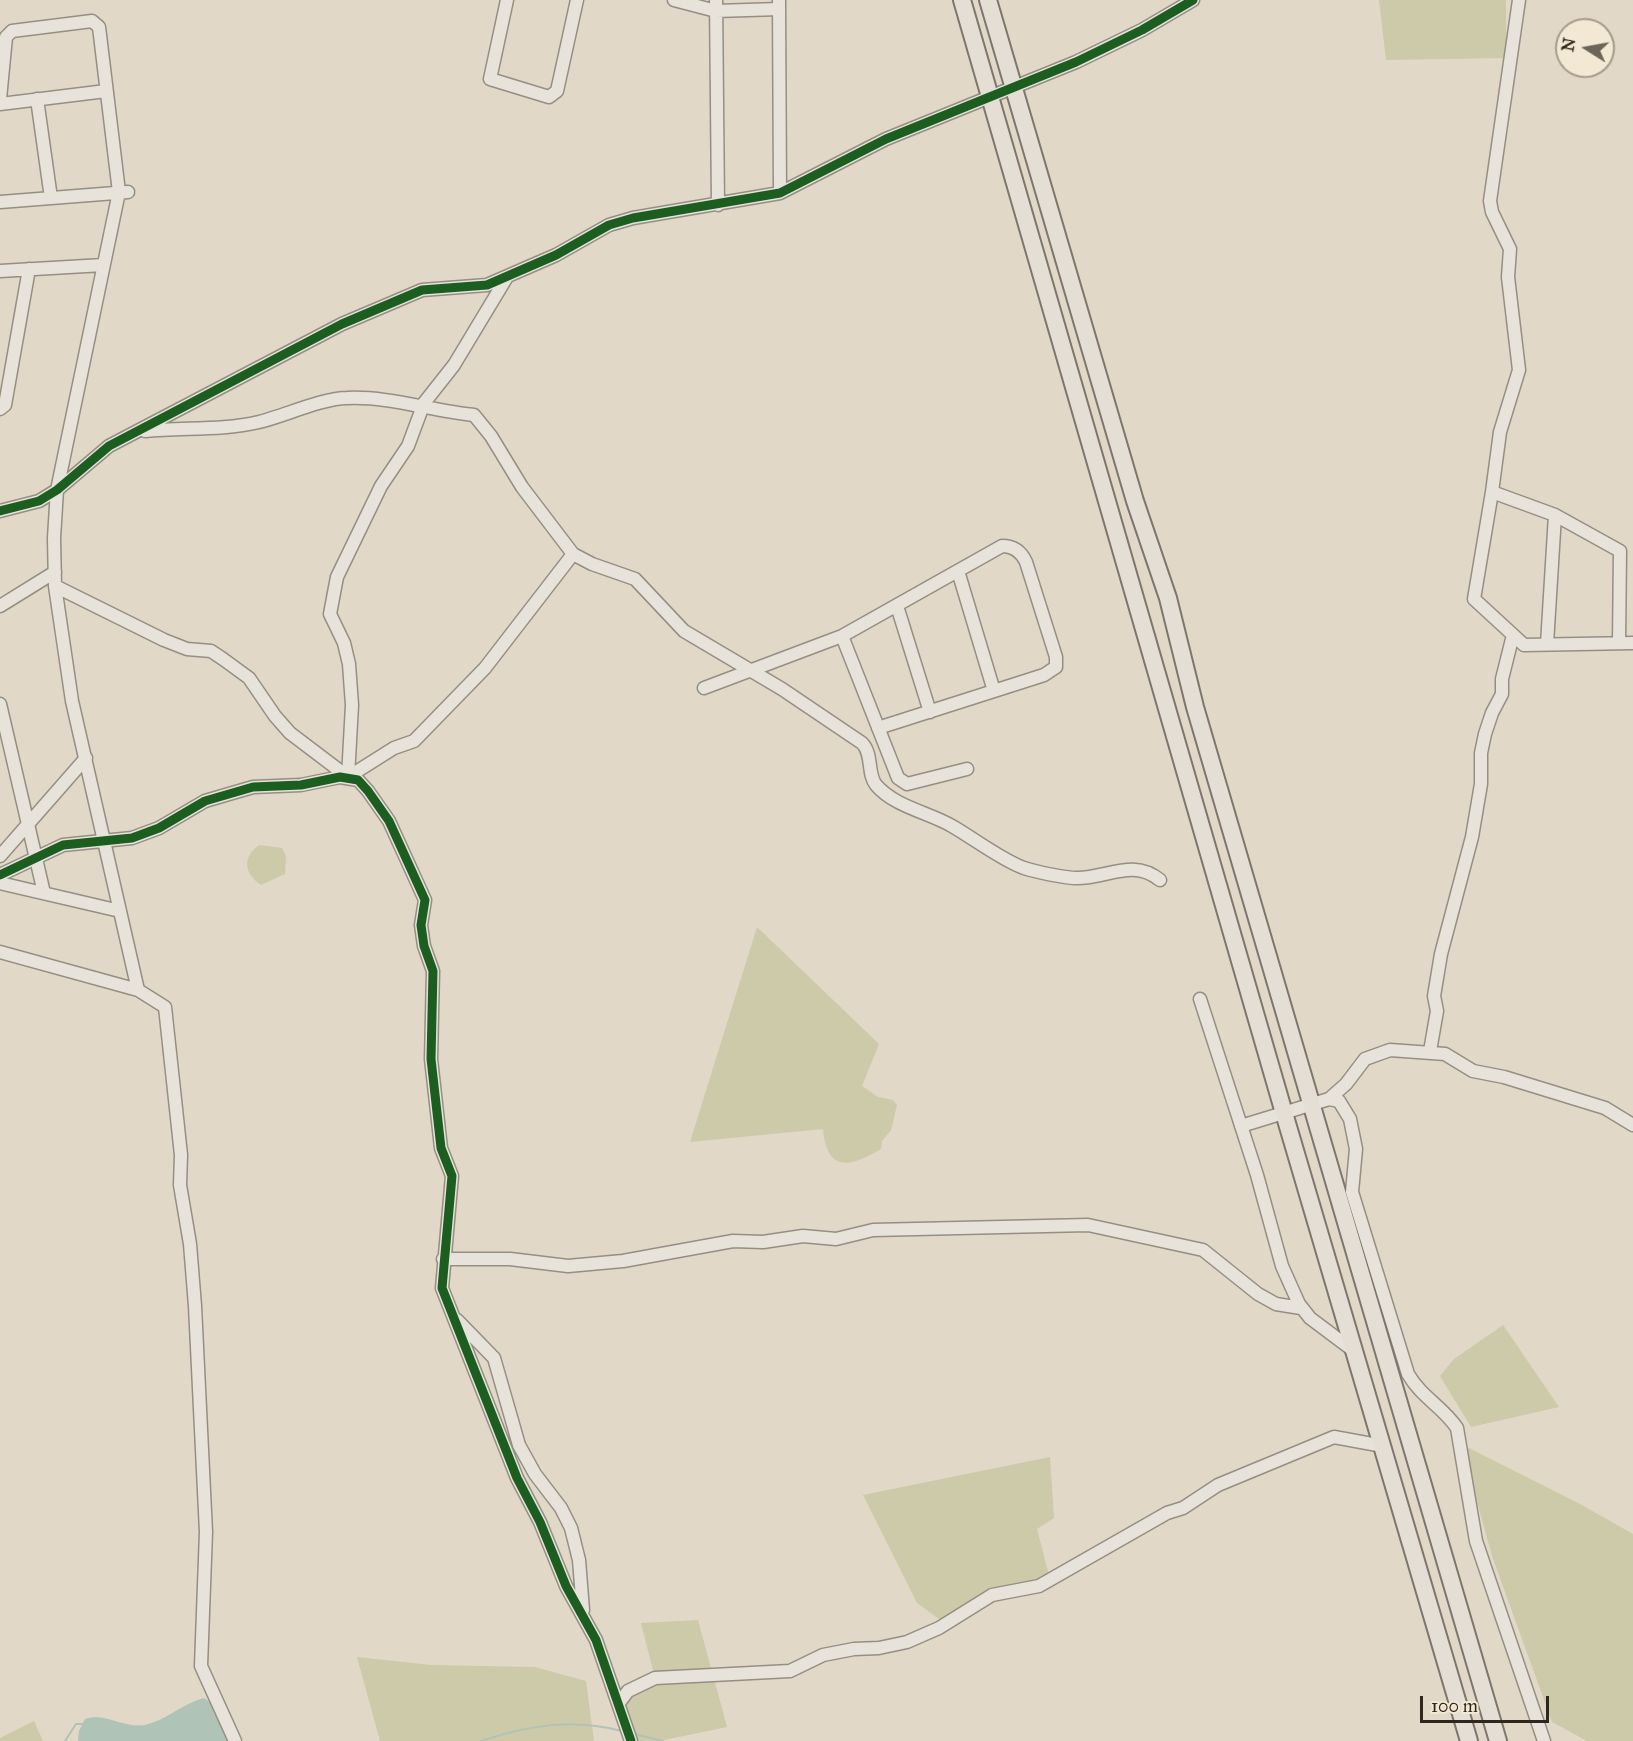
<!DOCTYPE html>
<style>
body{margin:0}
#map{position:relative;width:1633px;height:1741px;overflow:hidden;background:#e1d8c7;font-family:"IM FELL Great Primer",serif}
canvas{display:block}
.north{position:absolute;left:1555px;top:18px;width:60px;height:60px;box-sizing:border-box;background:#f3e8d3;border:2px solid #a59b8a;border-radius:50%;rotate:281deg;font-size:16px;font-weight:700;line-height:24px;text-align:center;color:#2f271d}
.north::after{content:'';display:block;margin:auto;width:21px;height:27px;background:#6d6558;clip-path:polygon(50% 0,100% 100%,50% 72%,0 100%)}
.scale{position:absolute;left:1420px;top:1696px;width:129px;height:27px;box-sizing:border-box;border:3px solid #2f271d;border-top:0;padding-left:8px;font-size:18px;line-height:21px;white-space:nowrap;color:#2f271d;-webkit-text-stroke:4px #f3e8d3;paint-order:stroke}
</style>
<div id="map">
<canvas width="1633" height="1741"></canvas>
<div class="north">N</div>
<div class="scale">100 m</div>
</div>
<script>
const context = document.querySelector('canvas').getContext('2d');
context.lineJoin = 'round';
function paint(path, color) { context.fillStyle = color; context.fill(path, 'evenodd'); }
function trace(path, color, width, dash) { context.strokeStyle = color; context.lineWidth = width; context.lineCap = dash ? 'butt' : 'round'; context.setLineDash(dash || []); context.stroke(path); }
const green = new Path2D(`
 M1379,0h127v58l-120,2z
 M259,845l23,3 4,8 -1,18 -24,11c-16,-11 -20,-27 -2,-40z
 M757,927l122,117 -17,42 16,11 15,3 4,5 -6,25 -9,11 -1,8c-32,19 -54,23 -58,-20l-133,13z
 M1503,1325l56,82 -88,20 -31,-51 14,-17z
 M1461,1444l119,60 53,30v207h-46l-35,-19 -60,-166z
 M1050,1457l4,61 -17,11 13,50 -48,14 -56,31 -29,-21 -54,-108z
 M698,1620l29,107 -68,14h-28l-10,-44 34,-19 -14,-55z
 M357,1657l74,8 104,2 51,14 8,60h-214z
 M34,1721l9,20h-43v-3z`);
const water = new Path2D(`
 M204,1698l7,5 18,38h-151l1,-10 6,-12c20,-7 40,10 60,6 22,-5 38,-22 59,-27z`);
const stream = new Path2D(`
 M634,1734l29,7
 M65,1741l11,-17h7
 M481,1741c49,-16 90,-23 141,-10`);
const minor = new Path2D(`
 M507,0l-17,79 59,18 8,-6 20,-91
 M674,0l42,11 63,-2
 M716,0l2,205
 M779,0l1,193
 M0,99l6,-62 6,-6 80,-10 7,6 20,165 -62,298 -3,48 1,48 17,115 66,289
 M37,99l14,99
 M0,104l106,-13
 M0,202l128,-10
 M0,271l103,-6
 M0,409l5,-4 24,-136
 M145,431c38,-4 76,0 114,-9 25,-6 64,-24 88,-24 42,-2 85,13 127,17l17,21 31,51 51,67 19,10 43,15 49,52 98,58 80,54c11,11 5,31 14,42 19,22 52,27 76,41 21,12 51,35 72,42 12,4 41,10 53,10 31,0 56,-20 83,2
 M1492,492l8,-60 19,-62 -11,-93 2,-28 -18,-37 -2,-11 29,-201
 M0,511l39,-10 18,-11 52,-44 233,-122 80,-34 65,-5 69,-30 53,-30 24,-7 147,-25 106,-54 190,-77 66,-32 51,-30
 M958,571l36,120
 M55,586l109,54 23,9 24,2 12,8 26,19 26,38 15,17 58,44
 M0,606l55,-34
 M897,606l33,106
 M842,636l56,142 9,6 60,-15
 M1619,643l1,-92 -65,-36 -63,-23 -18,107 50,46 109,-2
 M1547,644l8,-129
 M704,688l138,-52 160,-90c11,0 19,5 24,16l30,95v10l-12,8 -166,53
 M0,704l44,189
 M348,777l4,-72 -3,-41 -5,-21 -14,-29 7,-37 44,-91 27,-40 16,-43 30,-38 53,-88
 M348,777l46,-29 20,-7 71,-73 88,-114
 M0,856l86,-98
 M0,875l63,-30 69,-7 27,-10 46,-27 48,-14 48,-2 39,-8 18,3 10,11 21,30 36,79 -4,25 3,21 9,25 -2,88 10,89 11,28 -10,112 75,190 23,44 26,64 30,54 35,101
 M0,883l120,28
 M0,952l138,38 27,17 16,148 -1,30 10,59 5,62 11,226 -5,134 34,75
 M1200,999l57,176 25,91 17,38 11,14 44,33
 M1430,1051l7,-40 -3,-15 7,-42 31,-117 9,-53v-31l4,-19 7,-21 10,-19v-15l11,-44
 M1329,1099l10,2 11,18 6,30 -4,43 56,182c14,24 34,32 49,54l19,113 68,200
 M1241,1126l88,-27 17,-15 19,-25 25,-9 55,4 28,17 31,6 101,31 28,17
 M443,1259h67l58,7 55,-5 110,-20 30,1 40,-6 33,3 37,-9 215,-5 115,25 55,44 18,10 25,4
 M457,1320l37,38 25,87 16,29 26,34 10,20 8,32 4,50
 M619,1703l9,-12 27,-13 135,-7 33,-16 31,-6 25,-1 28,-6 32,-14 53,-33 47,-9 128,-73 16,-5 35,-23 116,-48 49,9`);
const highway = new Path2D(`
 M962,0l322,1113 185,628
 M988,0l147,501 33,97 27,109 303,1034`);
const cycleway = new Path2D(`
 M0,511l39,-10 18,-11 52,-44 233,-122 80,-34 65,-5 69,-30 53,-30 24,-7 147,-25 106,-54 190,-77 66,-32 51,-30
 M0,875l63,-30 69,-7 27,-10 46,-27 48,-14 48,-2 39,-8 18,3 10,11 21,30 36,79 -4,25 3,21 9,25 -2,88 10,89 11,28 -10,112 75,190 23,44 26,64 30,54 35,101`);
paint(green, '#cccaa8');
paint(water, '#afc4b6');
trace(stream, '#afc4b6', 2);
trace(minor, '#958e84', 15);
trace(highway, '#7c766d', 20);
trace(minor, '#e8e3da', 12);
trace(highway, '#e4ded4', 16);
trace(cycleway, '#1b5e20', 9);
</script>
